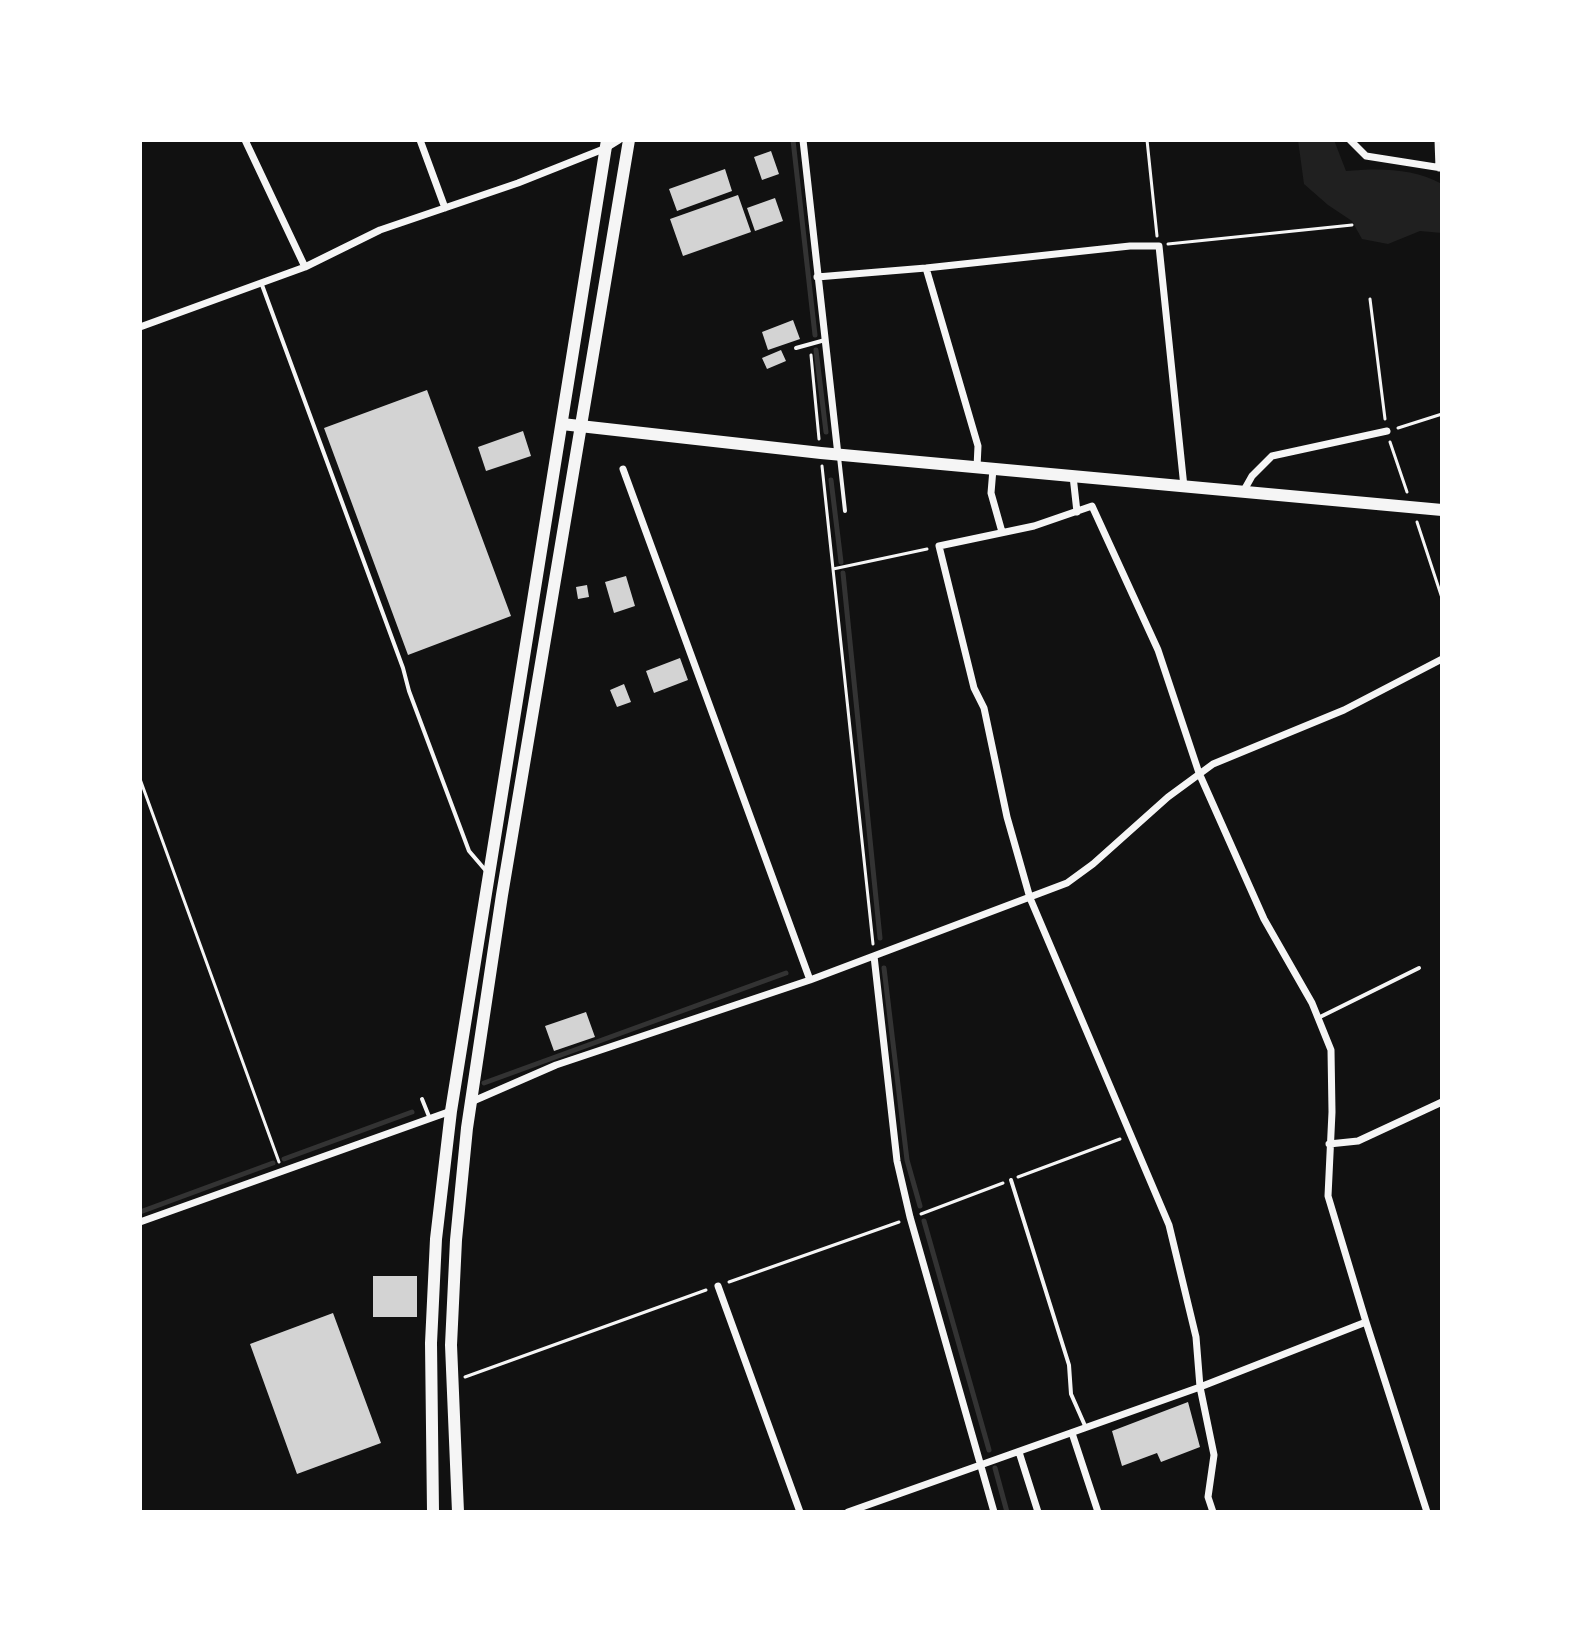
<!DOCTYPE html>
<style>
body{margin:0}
#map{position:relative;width:1582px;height:1652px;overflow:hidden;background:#111;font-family:Signika,sans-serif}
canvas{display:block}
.frame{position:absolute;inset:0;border:142px solid #fff;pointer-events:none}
</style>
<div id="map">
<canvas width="1582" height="1652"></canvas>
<div class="frame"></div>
</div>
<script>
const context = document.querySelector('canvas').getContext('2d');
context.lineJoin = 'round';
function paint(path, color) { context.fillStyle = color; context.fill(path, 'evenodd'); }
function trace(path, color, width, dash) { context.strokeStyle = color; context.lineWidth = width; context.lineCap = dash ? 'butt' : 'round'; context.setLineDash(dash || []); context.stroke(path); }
const green = new Path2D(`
 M1298,140h36l12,31c33,-3 67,-3 96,13v49l-22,-2 -32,13 -26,-5 -10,-18 -24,-16 -24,-21z`);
const stream = new Path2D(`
 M793,140l22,195
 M816,350l10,82
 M831,480l10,82
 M843,573l37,365
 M884,968l23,192 13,46
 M484,1083l302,-110
 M284,1159l128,-47
 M140,1212l133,-49
 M924,1221l65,229
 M995,1468l12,44`);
const building = new Path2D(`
 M771,151l8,23 -17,6 -8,-23z
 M725,169l7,22 -55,20 -8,-22z
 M738,195l13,37 -68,24 -13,-37z
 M775,198l8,23 -28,10 -8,-23z
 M793,320l7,19 -32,11 -6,-18z
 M781,350l5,11 -19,8 -5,-11z
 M427,390l84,226 -103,39 -84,-227z
 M523,431l8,25 -45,15 -8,-24z
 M626,576l9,30 -21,7 -9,-31z
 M587,585l2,12 -11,2 -2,-12z
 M680,658l8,22 -34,13 -8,-22z
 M624,684l7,18 -14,5 -7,-17z
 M586,1012l9,25 -41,14 -9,-25z
 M373,1276h44v41h-44z
 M333,1313l48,130 -84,31 -47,-130z
 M1188,1402l12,45 -39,15 -4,-9 -35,13 -10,-35z`);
const path = new Path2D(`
 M1147,140l10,96
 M1168,244l184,-19
 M1370,299l15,120
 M811,355l8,84
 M1398,428l44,-14
 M1390,442l17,50
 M822,466l51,478
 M1417,522l25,76
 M833,569l94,-20
 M140,779l139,383
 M1018,1177l102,-38
 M921,1214l82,-31
 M729,1282l170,-60
 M465,1377l241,-87`);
const service = new Path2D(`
 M262,285l141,383 6,23 60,160 18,21
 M796,348l29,-8
 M839,457l6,54
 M1318,1018l101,-50
 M422,1099l8,20
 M1011,1180l58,185 2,29 15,34`);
const minor = new Path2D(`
 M245,140l60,127
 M420,140l25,68
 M803,140l35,315
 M1350,140l16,16 76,12
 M1438,140l1,28
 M926,268l52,178 -1,21
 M817,277l109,-9 204,-22h29l25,241
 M140,327l165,-60 75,-37 138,-47 88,-35 13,-8
 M623,469l187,511
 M993,469l-2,24 11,39
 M1073,476l4,36
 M1243,492l9,-16 20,-20 115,-25
 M874,956l23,205 13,56 84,295
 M471,1102l85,-37 254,-85 257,-97 26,-19 75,-67 45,-33 131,-54 98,-51
 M1329,1144l29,-3 84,-39
 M140,1222l311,-111
 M718,1286l82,226
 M1072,1433l26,79
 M1019,1452l19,60
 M848,1512l352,-125 166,-65
 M1213,1512l-5,-15 6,-42 -14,-68 -4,-50 -27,-112 -139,-327 -23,-81 -23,-109 -10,-20 -35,-142 95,-20 58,-20 66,144 41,123 65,146 48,84 19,47 1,62 -4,84 38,126 61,190`);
const primary = new Path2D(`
 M562,424l259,29 621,57`);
const trunk = new Path2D(`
 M433,1512l-2,-169 5,-104 15,-128 156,-971
 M458,1512l-7,-167 5,-105 11,-112 35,-233 127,-755`);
paint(green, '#202020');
trace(stream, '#333', 5);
paint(building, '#d3d3d3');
trace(path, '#f5f5f5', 3);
trace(service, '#f5f5f5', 4);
trace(minor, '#f5f5f5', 7);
trace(primary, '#f5f5f5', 12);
trace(trunk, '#f5f5f5', 12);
</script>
